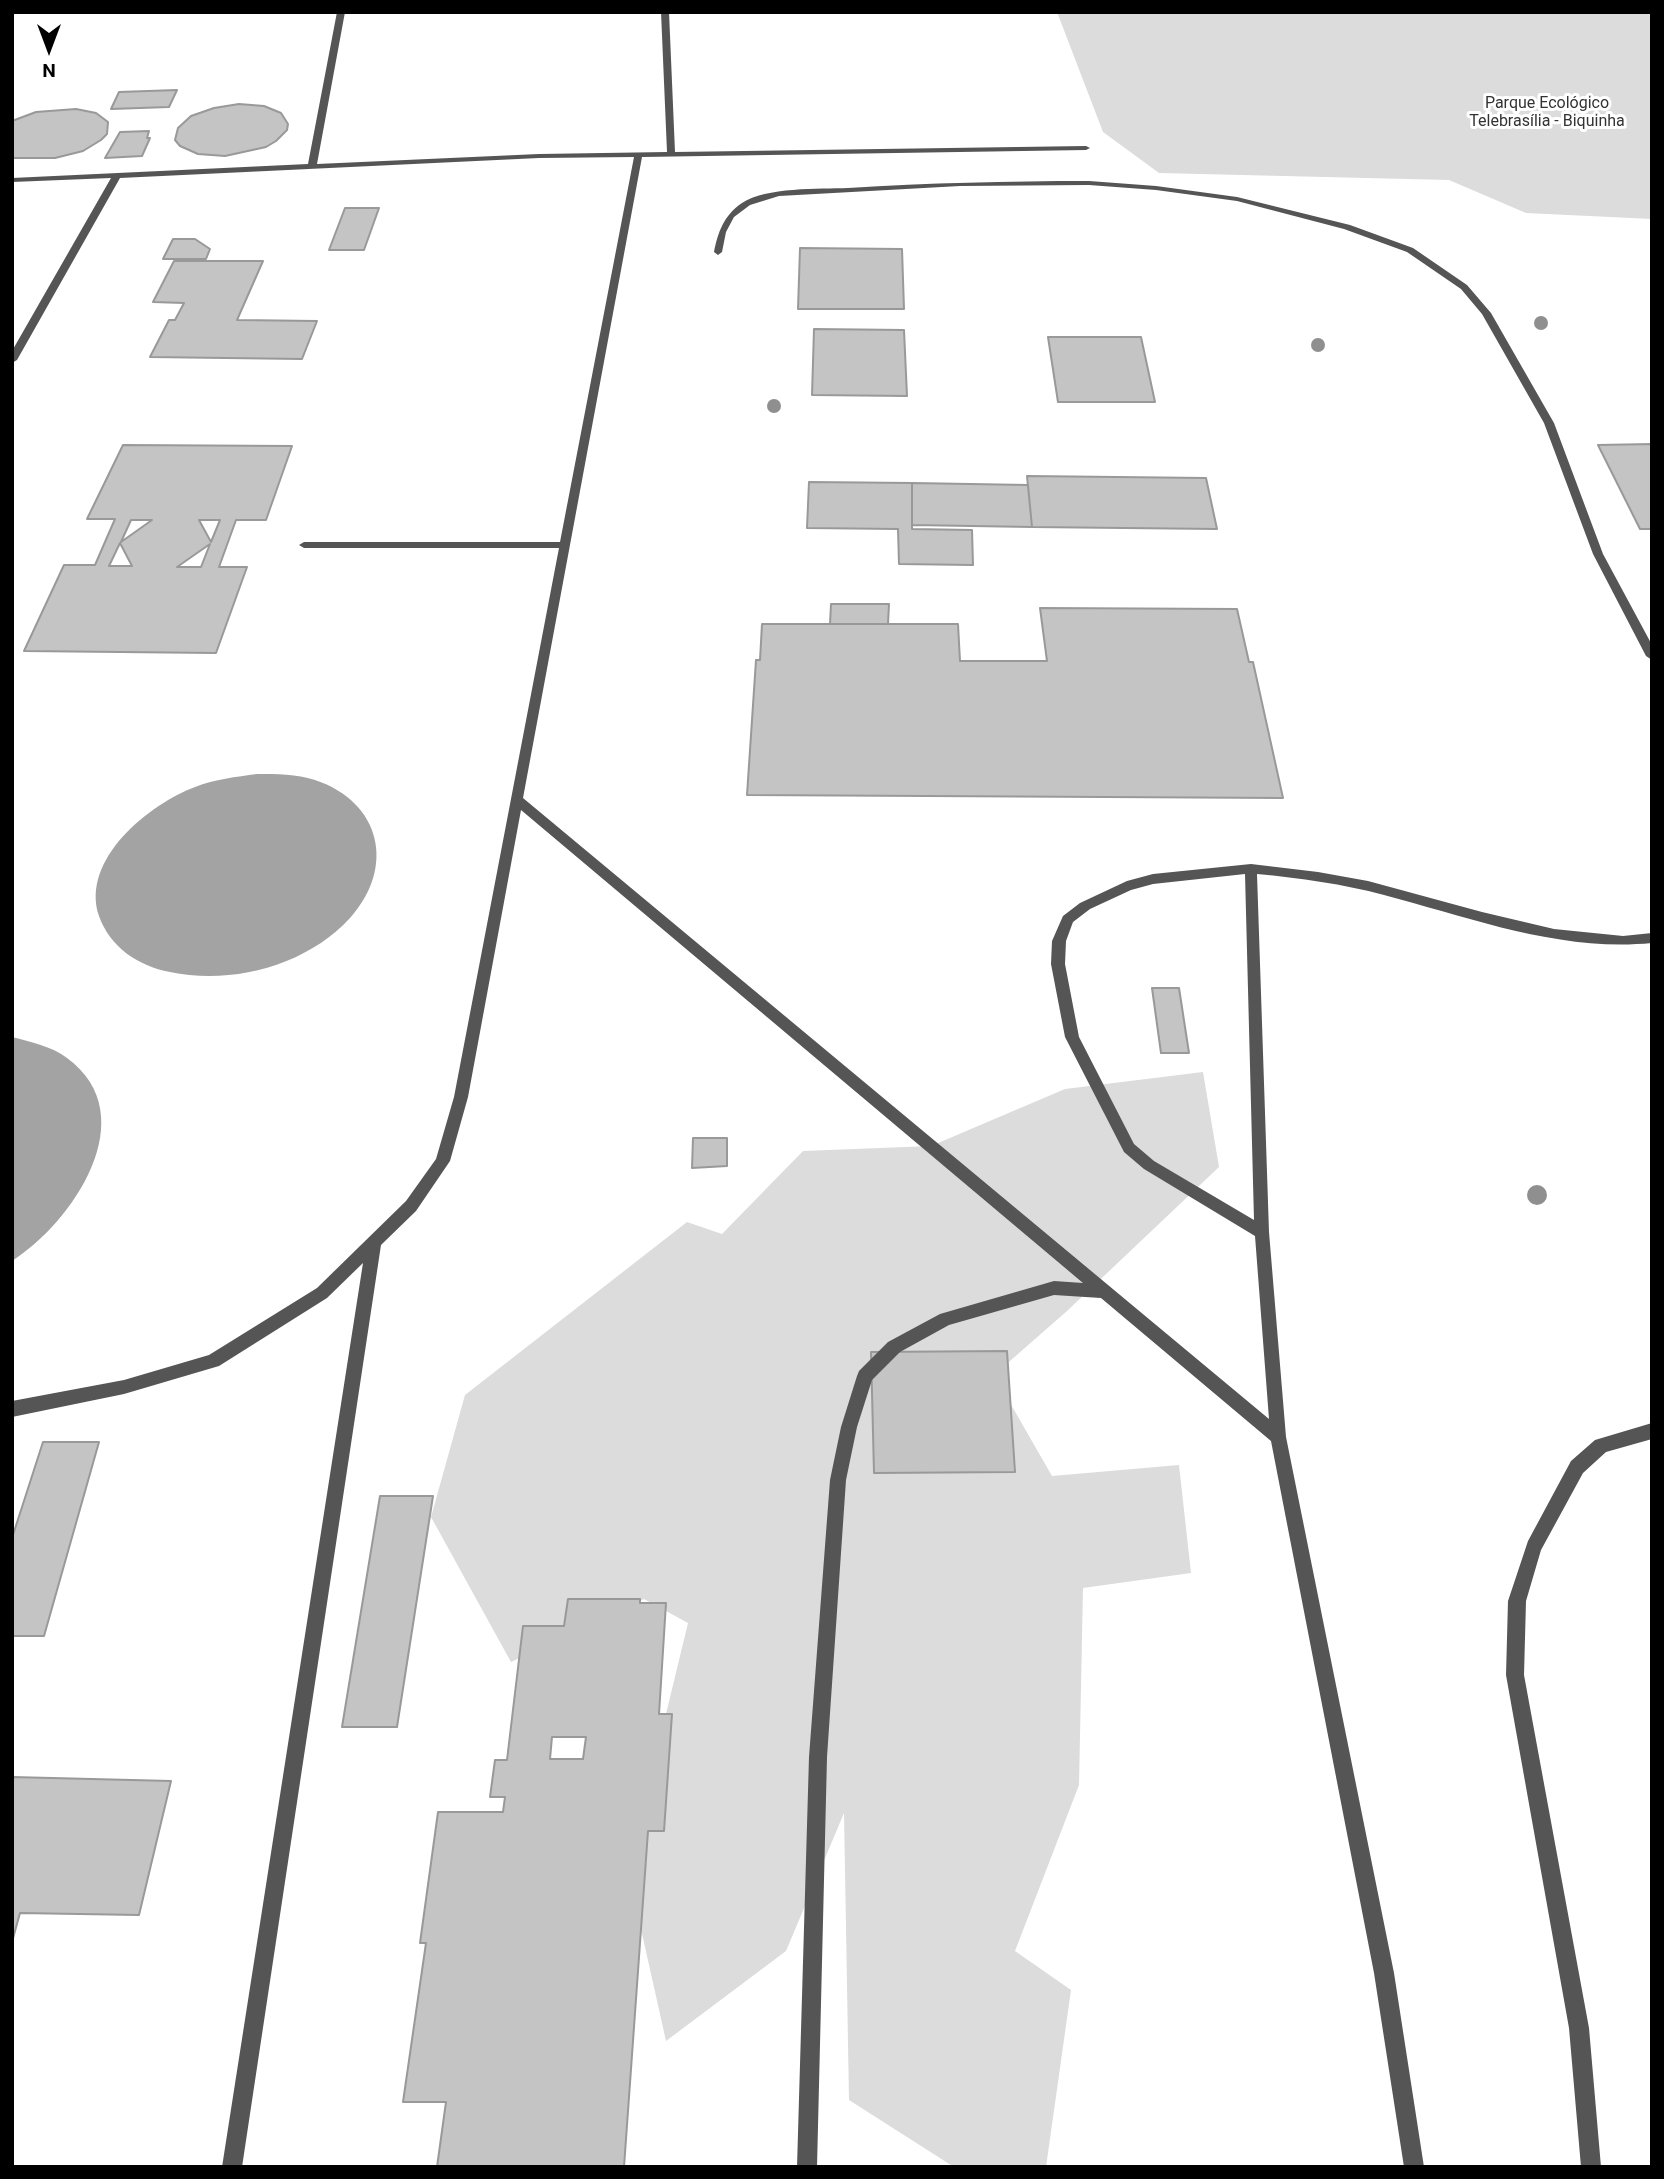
<!DOCTYPE html>
<meta charset="utf-8">
<style>
body{margin:0}
#map{position:relative;width:1664px;height:2179px;overflow:hidden;background:#fff;font-family:Roboto,sans-serif}
canvas{display:block}
.frame{position:absolute;inset:0;border:14px solid #000;pointer-events:none}
.north{position:absolute;left:14px;top:14px;width:70px;height:70px;-webkit-text-stroke:5px #fff;paint-order:stroke;rotate:180deg;font-size:19px;font-weight:700;line-height:28px;text-align:center;color:#000}
.north::after{content:'';display:block;margin:auto;width:24px;height:32px;background:#000;clip-path:polygon(50% 0,100% 100%,50% 72%,0 100%)}
</style>
<div id="map">
<canvas width="1664" height="2179"></canvas>
<div class="frame"></div>
<div class="north">N</div>
</div>
<script>
const context = document.querySelector('canvas').getContext('2d');
context.lineJoin = 'round';
function paint(path, color) { context.fillStyle = color; context.fill(path, 'evenodd'); }
function trace(path, color, width, dash) { context.strokeStyle = color; context.lineWidth = width; context.lineCap = dash ? 'butt' : 'round'; context.setLineDash(dash || []); context.stroke(path); }
function drawText(font, color, halo, rows, align = 'center') {
  context.font = font + ' Roboto,sans-serif'; context.lineWidth = 6; context.setLineDash([]); context.textBaseline = 'middle'; context.strokeStyle = halo; context.fillStyle = color; for (const [text, x, y, turn = 0] of rows) {
    context.save(); context.translate(x, y); context.rotate((+turn || 0) * Math.PI / 180); context.textAlign = isNaN(turn) ? turn : align; if (halo) context.strokeText(text, 0, 0); context.fillText(text, 0, 0); context.restore();
  }
}
const green = new Path2D(`
 M1057,12h595v207l-126,-6 -77,-33 -290,-7 -56,-41z
 M1203,1072l16,95 -152,144 -73,64 58,101 127,-11 12,108 -108,15 -4,197 -64,166 56,39 -25,177h-92l-105,-67 -5,-287 -58,138 -120,90 -38,-170 60,-248 -44,-24 -133,63 -80,-145 34,-122 222,-173 35,12 81,-83 128,-5 134,-57z`);
const water = new Path2D(`
 M257,774c20,0 39,0 58,6 66,22 81,87 35,138 -44,48 -118,67 -180,54 -32,-6 -60,-25 -71,-56 -19,-57 51,-112 96,-129 20,-8 41,-10 62,-13z
 M12,1037c19,5 39,9 55,21 79,58 5,165 -55,203z`);
const building = new Path2D(`
 M177,90l-8,17 -58,2 8,-17z
 M239,104l25,2 17,7 7,11 -1,6 -11,11 -10,6 -41,9 -27,-2 -18,-8 -5,-6 3,-12 13,-12 23,-8z
 M76,109l20,4 12,9 -1,12 -6,6 -18,11 -28,7h-43v-37l24,-9z
 M149,131l-2,7h3l-8,18 -37,2 15,-26z
 M345,208h34l-15,42h-35z
 M173,239h22l15,10 -4,10h-43z
 M800,248l102,1 2,60h-106z
 M174,261h89l-26,59 80,1 -15,38 -152,-2 19,-37h6l9,-17 -31,-1z
 M814,329l90,1 3,66 -95,-1z
 M1048,337h93l14,65h-97z
 M1652,444v85h-12l-42,-84z
 M123,445l169,1 -26,74h-30l-17,47h28l-31,86 -192,-2 40,-86h31l20,-46h-28zM131,520h21l-31,22zM199,520h21l-9,22zM120,543l12,23h-23zM210,544l-9,23h-24z
 M1027,476l179,2 11,51 -185,-2z
 M809,482l103,1v46l60,1 1,35 -74,-1 -1,-35 -91,-1z
 M912,483l116,2 4,42 -120,-2z
 M831,604h58l-1,20h-58z
 M1040,608l197,1 12,53h4l30,136 -536,-3 9,-135h4l2,-36h196l2,37h87z
 M1152,988h27l10,65h-28z
 M693,1138h34v28l-35,2z
 M1007,1351l8,121 -141,1 -3,-121z
 M43,1442h56l-55,194h-32v-98z
 M380,1496h53l-36,231h-55z
 M568,1599h72v4h26l-7,111h13l-8,117h-16l-24,336h-187l9,-65h-43l23,-159h-6l18,-131h65l2,-15h-15l5,-37h12l16,-134h41zM552,1737h34l-3,22h-33z
 M12,1777l159,4 -32,134 -119,-2 -8,29z`);
const service = new Path2D(`
 M337,12h8l-28,152 222,-10 128,-2 -6,-140h8l6,140 411,-6 4,2 -4,2 -444,7 -119,641 746,621 -14,-183 -111,-67 -20,-17 -59,-115 -14,-73 1,-23 11,-25 17,-13 47,-22 26,-7 98,-10 67,8 50,9 114,31 72,17 69,7 29,-3v10c-93,9 -180,-25 -268,-48 -41,-11 -84,-17 -127,-21l12,358 17,205 108,536 30,194h-20l-30,-194 -103,-532 -170,-143 -47,-3 -105,30 -49,27 -28,28 -15,47 -11,53 -19,277 -10,410h-20l12,-410 21,-277 11,-53 16,-51 2,-5 29,-29 52,-28 114,-33 29,2 -562,-473 -53,287 -18,64 -34,50 -35,34 -139,922h-20l141,-904 -36,35 -108,68 -95,28 -112,23v-16l112,-21 85,-25 108,-67 89,-87 30,-42 18,-62 105,-549h-255l-5,-3 5,-3h256l74,-385 -95,1 -419,20 -103,182 -5,3v-12l99,-173 -99,4v-4l296,-14zM1245,874l9,346 -100,-59 -20,-17 -55,-107 -14,-73 1,-23 7,-19 17,-13 41,-19 22,-6z
 M1089,181l67,5 81,11 113,28 63,23 54,37 24,28 63,110 49,131 49,91v15l-6,-4 -53,-102 -49,-131 -62,-109 -21,-25 -54,-37 -63,-23 -107,-28 -81,-11 -67,-5 -129,1 -181,10 -29,9 -16,12 -8,15 -4,20 -4,3 -4,-3c4,-20 10,-37 28,-49 24,-16 77,-14 106,-15 80,-5 160,-7 241,-7z
 M1652,1423v16l-46,13 -23,21 -42,77 -15,51 -2,74 65,353 12,139h-20l-12,-139 -63,-353 2,-74 20,-60 43,-80 24,-21z`);
const trees = [
 [1541,323,7],
 [1318,345,7],
 [774,406,7],
 [1537,1195,10]
];
const farParknames = [
 ["Parque Ecológico",1547,104],
 ["Telebrasília - Biquinha",1547,122]
];
paint(green, '#dcdcdc');
paint(water, '#a3a3a3');
paint(building, '#c4c4c4');
trace(building, '#999', 2);
paint(service, '#555');
context.fillStyle = '#8f8f8f';
for (const [x, y, r] of trees) { context.beginPath(); context.arc(x, y, r, 0, 2 * Math.PI); context.fill(); }
drawText('16px', '#333', '#fff', farParknames);
</script>
